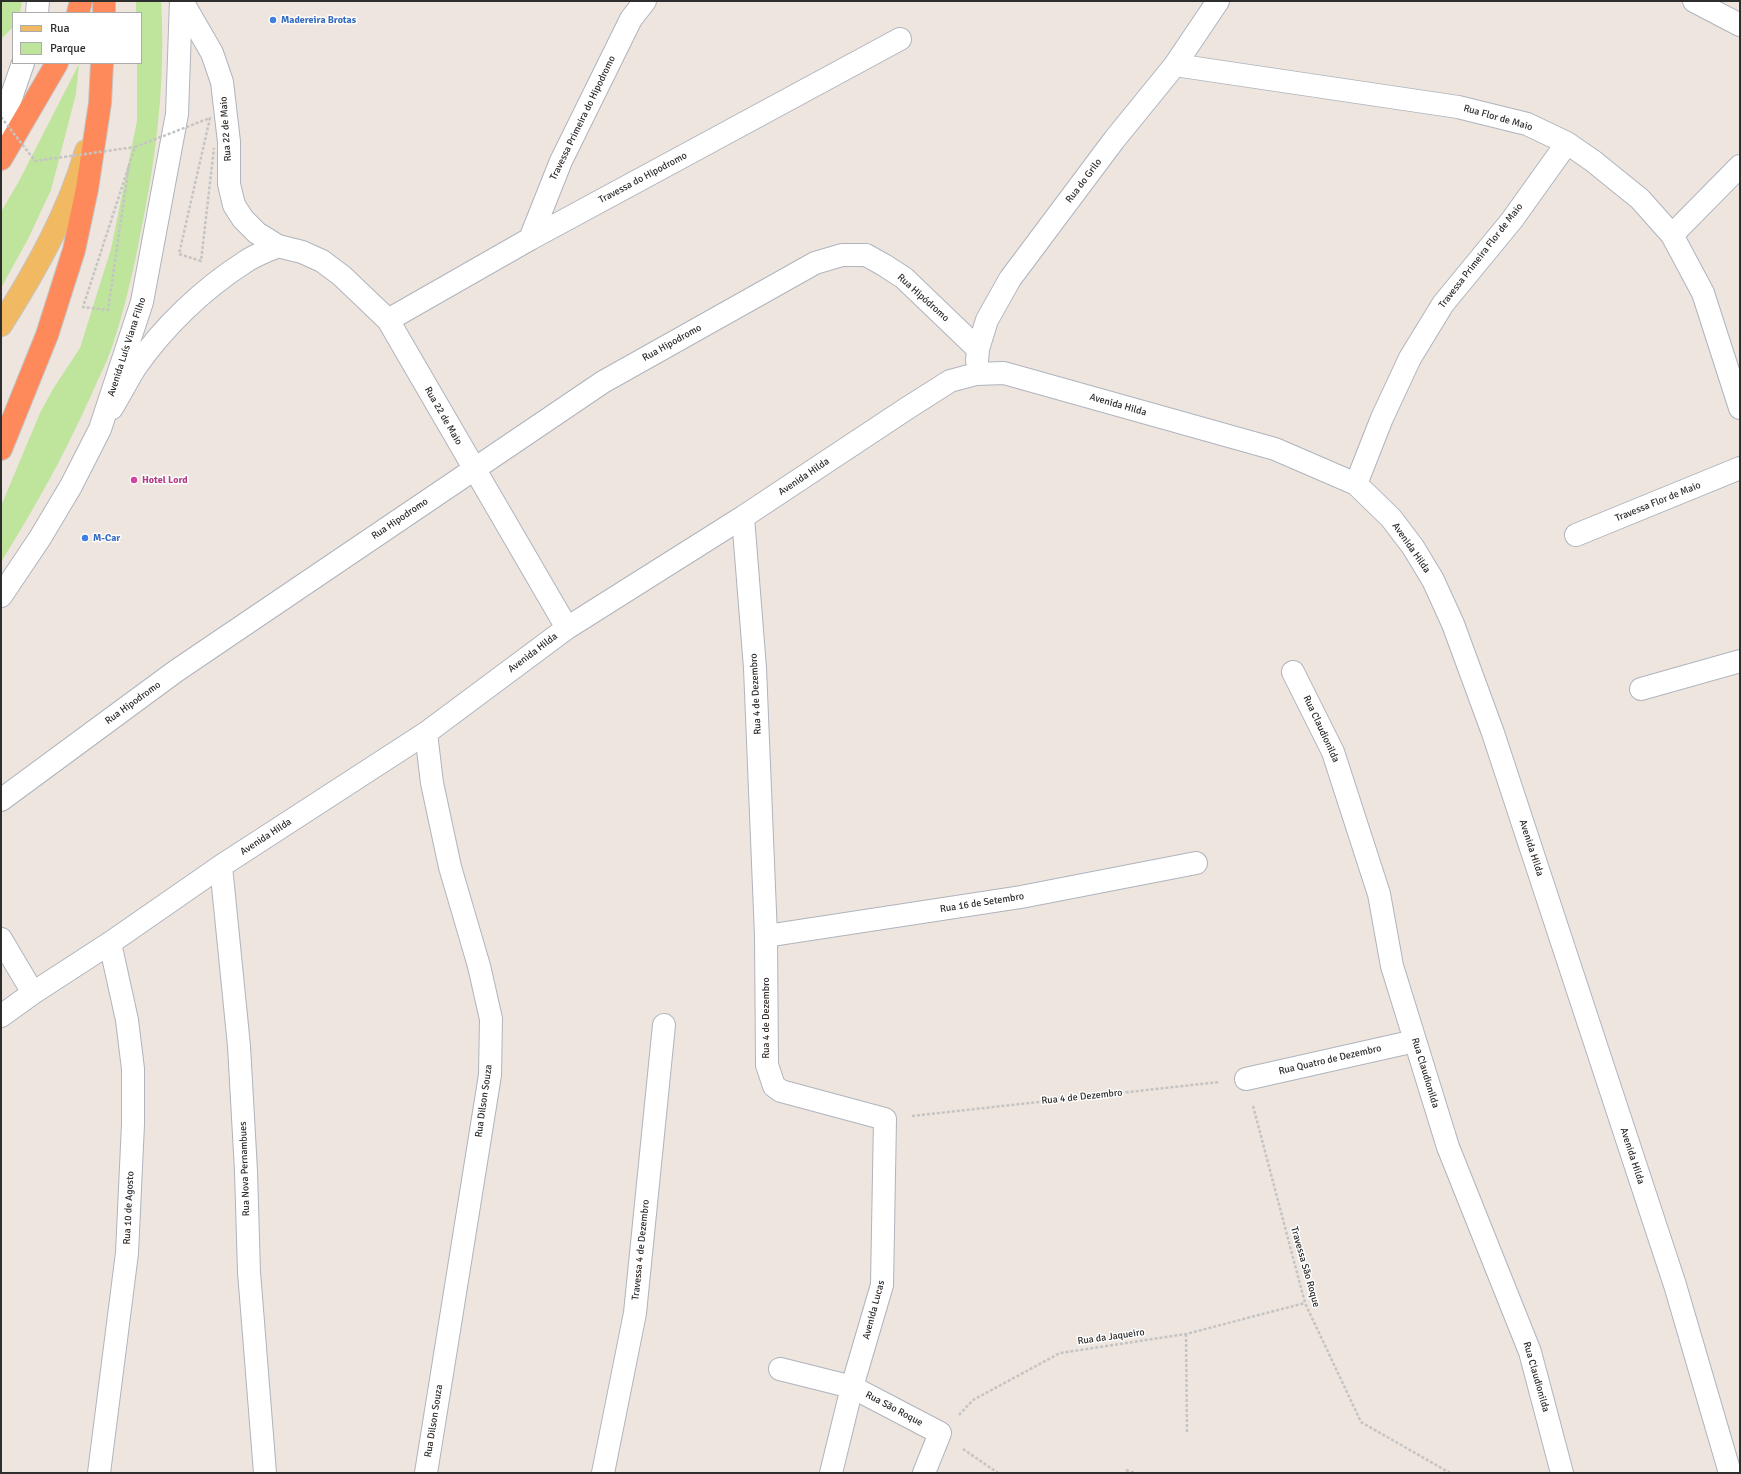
<!DOCTYPE html>
<meta charset="utf-8">
<style>
body{margin:0}
#map{position:relative;width:1741px;height:1474px;overflow:hidden;background:#eee5df;font-family:Signika,sans-serif}
canvas{display:block}
.frame{position:absolute;inset:0;border:2px solid #2d2d2d;pointer-events:none}
.legend{position:absolute;left:12px;top:12px;width:130px;height:52px;box-sizing:border-box;background:#fff;border:1px solid #ababab;margin:0;padding:5px 7px;list-style:none;font-size:12px;color:#2d2d2d}
.legend li{display:flex;align-items:center;gap:8px;height:20px}
.legend b{width:20px;border:1px solid #ababab}
</style>
<div id="map">
<canvas width="1741" height="1474"></canvas>
<div class="frame"></div>
<ul class="legend">
<li><b style="height:5px;background:#f1ba62"></b>Rua</li>
<li><b style="height:11px;background:#bfe49c"></b>Parque</li>
</ul>
</div>
<script>
const context = document.querySelector('canvas').getContext('2d');
context.lineJoin = 'round';
function paint(path, color) { context.fillStyle = color; context.fill(path, 'evenodd'); }
function trace(path, color, width, dash) { context.strokeStyle = color; context.lineWidth = width; context.lineCap = dash ? 'butt' : 'round'; context.setLineDash(dash || []); context.stroke(path); }
function drawText(font, color, halo, rows, align = 'center') {
  context.font = font + ' Signika,sans-serif'; context.lineWidth = 3; context.setLineDash([]); context.textBaseline = 'middle'; context.strokeStyle = halo; context.fillStyle = color; for (const [text, x, y, turn = 0] of rows) {
    context.save(); context.translate(x, y); context.rotate((+turn || 0) * Math.PI / 180); context.textAlign = isNaN(turn) ? turn : align; if (halo) context.strokeText(text, 0, 0); context.fillText(text, 0, 0); context.restore();
  }
}
const green = new Path2D(`
 M1,1h21l-2,12h-7v14l-12,12z
 M136,1h25c5,79 -5,158 -21,235 -7,37 -16,75 -28,111 -5,15 -13,30 -19,44 -27,61 -57,115 -92,171v-56l39,-93 13,-24 27,-41 31,-99 26,-128v-58h4v-50h-5z
 M79,64l-3,30 -25,96 -23,49 -27,49v-76l18,-31z`);
const path = new Path2D(`
 M1253,1106l52,197 56,119 89,51
 M912,1116l307,-34
 M1186,1334l1,100
 M959,1415l14,-15 87,-47 126,-19 119,-31
 M963,1449l35,24
 M1126,1470l9,3`);
const street = new Path2D(`
 M182,1l30,52 10,29 7,60v42l5,21 9,14 14,14 21,13 24,6 20,9 20,15 46,44 179,308
 M1694,1l46,24
 M1175,65l283,42 69,17 40,19 26,18 47,38 32,36 31,58 37,115
 M1672,235l68,-69
 M530,239l31,-78 70,-142 14,-18
 M388,320l142,-81 370,-200
 M977,361l1,-12 9,-29 23,-41 104,-139 61,-75 43,-64
 M112,408c8,-13 15,-27 23,-40 28,-41 68,-79 110,-106 10,-7 22,-11 33,-16
 M1356,484l26,-66 28,-60 33,-54 69,-84 55,-77
 M743,517l12,151 11,268 1,129 7,21 7,5 104,28 -3,166 -30,102 -21,86
 M1576,535l164,-67
 M1293,672l40,80 46,142 13,72 56,181 82,205 32,121
 M1641,689l99,-28
 M1,800l175,-129 427,-289 212,-119 27,-8h24l18,10 20,13 74,71
 M221,866l18,180 7,125 3,101 16,201
 M766,936l255,-39 175,-34
 M1,939l32,54
 M1,1016l32,-23 77,-50 111,-77 205,-133 141,-105 176,-111 163,-108 44,-28 26,-7 28,-1 271,76 81,35 35,34 22,29 20,33 20,44 40,109 182,552 55,188
 M1246,1079l169,-38
 M780,1369l72,18 88,46 -16,40
 M99,1473l28,-220 6,-129v-55l-6,-49 -17,-77
 M426,1473l64,-398 1,-56 -12,-53 -29,-99 -18,-84 -6,-50
 M603,1473l32,-160 29,-288`);
const secondary = new Path2D(`
 M37,13l1,-12
 M1,127l22,-64
 M1,596l39,-58 31,-52 29,-57 42,-127 35,-188 4,-113`);
const primary = new Path2D(`
 M1,325c35,-55 67,-112 85,-174`);
const highway = new Path2D(`
 M104,1v12
 M78,13l3,-12
 M1,159l56,-96
 M1,449l46,-114 27,-85 13,-61 13,-86 2,-40`);
const pathBridge = new Path2D(`
 M1,117l34,44 100,-14
 M129,165l-21,145 -25,-3 52,-160 75,-29 -31,136 22,7 13,-113`);
const markers = [
 [273,20,4,"#3f7fe0"],
 [134,480,4,"#d1479c"],
 [85,538,4,"#3f7fe0"]
];
const shopNames = [
 ["Madereira Brotas",281,20],
 ["M-Car",93,538]
];
const streetNames = [
 ["Travessa Primeira do Hipodromo",583,118,-64],
 ["Rua Flor de Maio",1498,118,16],
 ["Rua 22 de Maio",226,129,-94],
 ["Travessa do Hipodromo",643,178,-28],
 ["Rua do Grilo",1084,181,-53],
 ["Travessa Primeira Flor de Maio",1481,256,-52],
 ["Rua Hipódromo",923,298,42],
 ["Rua Hipodromo",672,343,-29],
 ["Avenida Luís Viana Filho",127,347,-72],
 ["Avenida Hilda",1118,405,16],
 ["Rua 22 de Maio",443,416,60],
 ["Avenida Hilda",804,477,-34],
 ["Travessa Flor de Maio",1658,502,-22],
 ["Rua Hipodromo",400,519,-34],
 ["Avenida Hilda",1411,548,55],
 ["Avenida Hilda",533,653,-37],
 ["Rua 4 de Dezembro",756,694,-93],
 ["Rua Hipodromo",133,703,-36],
 ["Rua Claudionilda",1321,729,65],
 ["Avenida Hilda",266,837,-33],
 ["Avenida Hilda",1531,848,72],
 ["Rua 16 de Setembro",982,903,-9],
 ["Rua 4 de Dezembro",766,1018,-90],
 ["Rua Quatro de Dezembro",1330,1060,-13],
 ["Rua Claudionilda",1425,1073,73],
 ["Rua 4 de Dezembro",1082,1097,-6],
 ["Rua Dilson Souza",484,1101,-82],
 ["Avenida Hilda",1632,1156,72],
 ["Rua Nova Pernambues",245,1169,-92],
 ["Rua 10 de Agosto",129,1208,-87],
 ["Travessa 4 de Dezembro",641,1250,-84],
 ["Travessa São Roque",1305,1267,74],
 ["Avenida Lucas",874,1310,-75],
 ["Rua da Jaqueiro",1111,1337,-8],
 ["Rua Claudionilda",1536,1377,74],
 ["Rua São Roque",894,1409,28],
 ["Rua Dilson Souza",434,1421,-81]
];
const hotelNames = [
 ["Hotel Lord",142,480]
];
paint(green, '#bfe49c');
trace(street, '#afb4bd', 24);
trace(secondary, '#afb4bd', 24);
trace(primary, '#c4c4c4', 24);
trace(highway, '#c4c4c4', 24);
trace(path, '#c4c4c4', 2.5, [3, 2]);
trace(street, '#fff', 22);
trace(secondary, '#fff', 22);
trace(primary, '#f1ba62', 22);
trace(highway, '#fe895a', 22);
trace(pathBridge, '#c4c4c4', 2.5, [3, 2]);
for (const [x, y, r, color] of markers) { const dot = new Path2D(); dot.arc(x, y, r, 0, 2 * Math.PI); context.fillStyle = color; context.fill(dot); trace(dot, '#fff', 1.5); }
drawText('bold 10px', '#366cbe', '#fff', shopNames, 'left');
drawText('10px', '#2d2d2d', '#fff', streetNames);
drawText('bold 10px', '#b23c85', '#fff', hotelNames, 'left');
</script>
